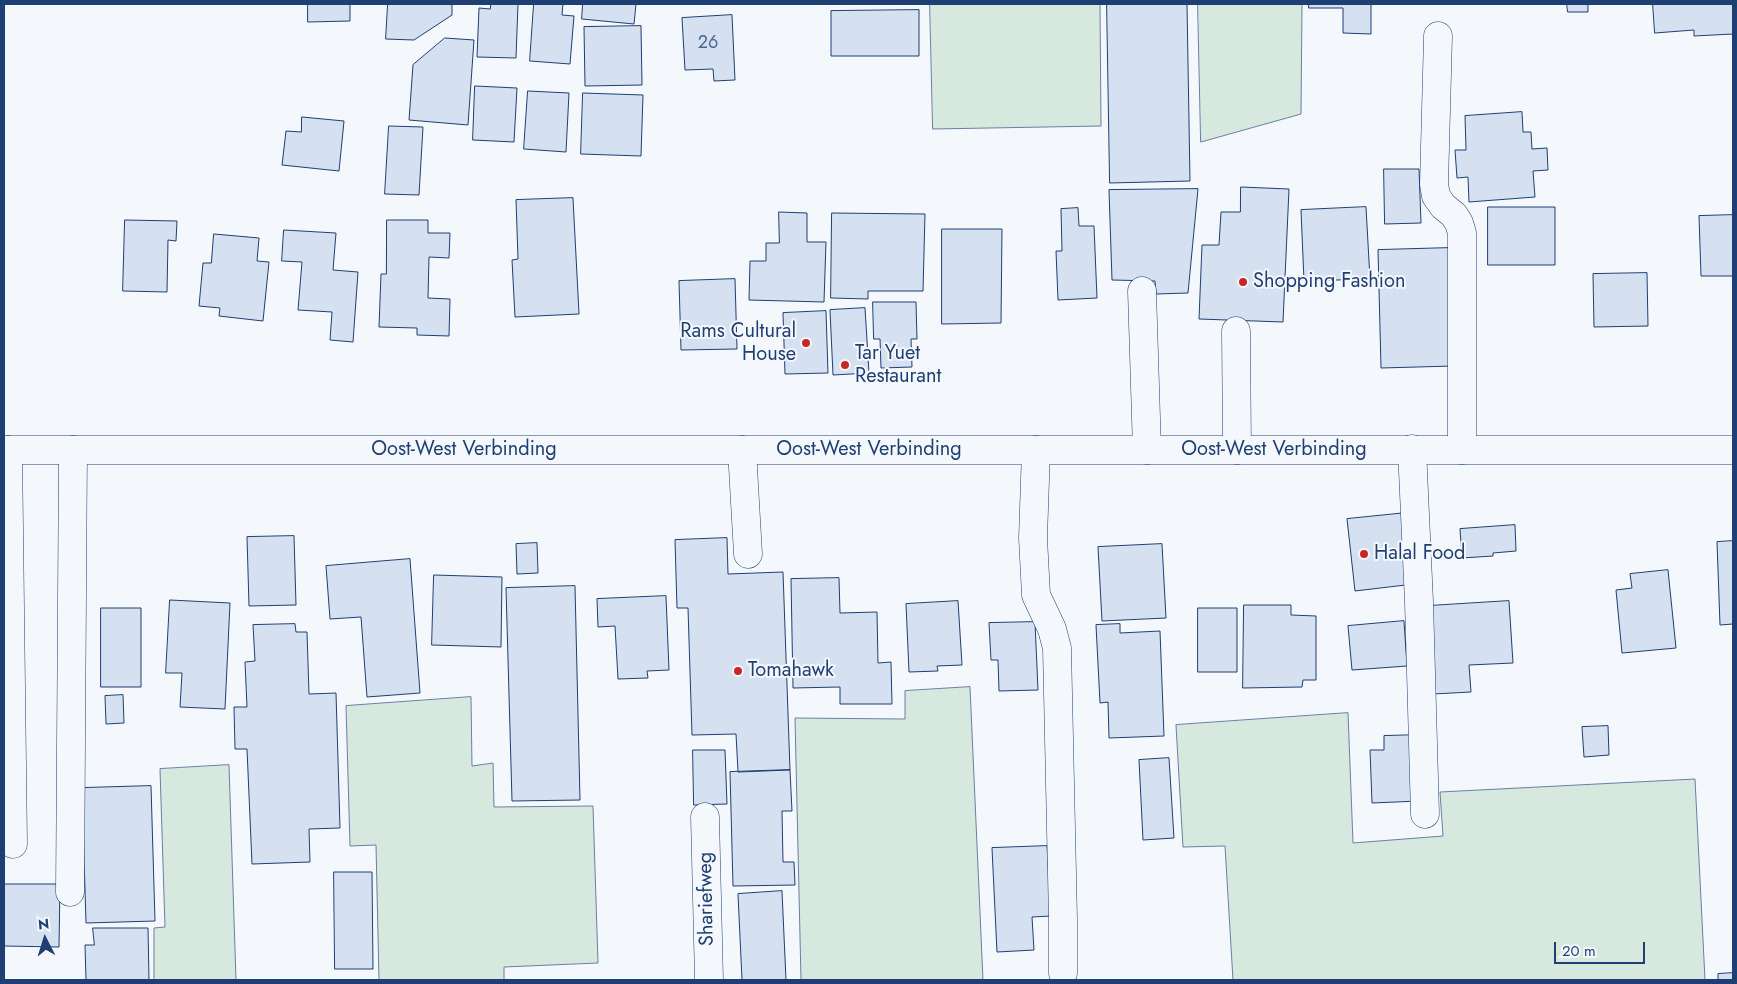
<!DOCTYPE html>
<style>
body{margin:0}
#map{position:relative;width:1737px;height:984px;overflow:hidden;background:#f4f7fb;font-family:Jost,sans-serif}
canvas{display:block}
.frame{position:absolute;inset:0;border:5px solid #1d3f73;pointer-events:none}
.north{position:absolute;left:20px;top:914px;width:50px;height:50px;-webkit-text-stroke:4px #f4f7fb;paint-order:stroke;rotate:355deg;font-size:14px;font-weight:700;line-height:20px;text-align:center;color:#1d3f73}
.north::after{content:'';display:block;margin:auto;width:18px;height:22px;background:#1d3f73;clip-path:polygon(50% 0,100% 100%,50% 72%,0 100%)}
.scale{position:absolute;left:1554px;top:942px;width:91px;height:22px;box-sizing:border-box;border:2px solid #1d3f73;border-top:0;padding-left:6px;font-size:15px;line-height:18px;white-space:nowrap;color:#1d3f73;-webkit-text-stroke:4px #f4f7fb;paint-order:stroke}
</style>
<div id="map">
<canvas width="1737" height="984"></canvas>
<div class="frame"></div>
<div class="north">N</div>
<div class="scale">20 m</div>
</div>
<script>
const context = document.querySelector('canvas').getContext('2d');
context.lineJoin = 'round';
function paint(path, color) { context.fillStyle = color; context.fill(path, 'evenodd'); }
function trace(path, color, width, dash) { context.strokeStyle = color; context.lineWidth = width; context.lineCap = dash ? 'butt' : 'round'; context.setLineDash(dash || []); context.stroke(path); }
function drawText(font, color, halo, rows, align = 'center') {
  context.font = font + ' Jost,sans-serif'; context.lineWidth = 4; context.setLineDash([]); context.textBaseline = 'middle'; context.strokeStyle = halo; context.fillStyle = color; for (const [text, x, y, turn = 0] of rows) {
    context.save(); context.translate(x, y); context.rotate((+turn || 0) * Math.PI / 180); context.textAlign = isNaN(turn) ? turn : align; if (halo) context.strokeText(text, 0, 0); context.fillText(text, 0, 0); context.restore();
  }
}
const green = new Path2D(`
 M930,4h170l1,122 -168,3z
 M1198,4h104l-1,110 -100,28z
 M970,687l13,293h-182l-6,-262 110,1v-28z
 M471,697l1,69 21,-3 1,44 99,-1 5,157 -94,4v13h-125l-3,-135 -26,1 -4,-140z
 M1348,713l5,130 90,-7 -3,-44 255,-13 10,201h-472l-8,-134 -42,1 -7,-122z
 M229,765l7,215h-82v-52l11,-1 -5,-158z`);
const building = new Path2D(`
 M308,4h42v17l-42,1z
 M388,4h64v11l-38,25 -28,-1z
 M491,4h27l-2,54 -39,-1 2,-49 11,1z
 M534,4h29l-1,11 12,1 -4,48 -40,-3z
 M583,4h53l-2,20 -52,-5z
 M1107,4h80l3,177 -80,2z
 M1309,4h62v30l-28,-1v-25h-34z
 M1567,4h21v8h-20z
 M1653,4h80v30l-39,2v-6l-39,3z
 M919,10v46h-88v-45z
 M732,15l3,65 -21,1 -1,-12 -28,1 -3,-52z
 M641,26l1,59 -57,1 -1,-59z
 M445,38l29,2 -6,85 -59,-5 4,-55z
 M475,86l42,2 -3,54 -41,-2z
 M528,91l41,2 -3,59 -42,-3z
 M583,93l60,2 -2,61 -60,-2z
 M1522,112l1,20h8l1,17 15,-1 1,22 -15,1 2,26 -66,5 -1,-25 -11,1 -2,-28h11l-1,-34z
 M302,117l42,4 -5,50 -57,-6 4,-34 15,1z
 M389,126l34,1 -4,68 -34,-1z
 M1384,169h35l2,54 -36,1z
 M1241,187l48,2 -6,133 -84,-3 3,-74h17l2,-33h19z
 M1198,189l-10,104 -32,1 -1,-13 -43,-1 -3,-90z
 M573,198l6,116 -64,3 -3,-57 6,-1 -2,-59z
 M1366,207l4,72 -66,2 -3,-71z
 M1488,207h67v58h-67z
 M1078,208l1,18h15l3,72 -39,2 -2,-49h6l-1,-42z
 M779,212l28,1v29h19l-2,60 -75,-2 1,-39h16v-18h13z
 M832,213l93,1 -2,77h-55v8l-37,-1z
 M1733,215v61h-32l-2,-60z
 M125,220l52,1 -1,20 -8,-1 -1,52 -44,-1z
 M387,220h41v13h22l-1,25 -20,-1 -1,41 22,1 -1,37 -32,-1v-7l-38,-1 2,-53h5z
 M942,229h60l-1,94 -59,1z
 M284,230l52,3 -3,37 25,2 -5,70 -23,-2 2,-28 -34,-2 4,-48 -20,-1z
 M214,234l45,4 -2,23 12,1 -6,59 -44,-5 1,-8 -21,-2 4,-43h8z
 M1450,248l3,118 -72,2 -3,-118z
 M1647,273l1,53 -54,1 -1,-53z
 M735,279l2,70 -56,1 -2,-69z
 M873,302h43l1,37h-6l1,28 -31,1 -1,-29h-6z
 M865,308l4,65 -36,2 -3,-65z
 M826,311l2,62 -43,1 -2,-61z
 M1406,513l8,71 -59,7 -8,-72z
 M1515,525l1,26 -23,2v3l-31,2 -2,-29z
 M294,536l2,69 -47,1 -2,-69z
 M727,538l1,36 55,-2 7,198 -52,2 -2,-38 -44,1 -4,-127h-11l-2,-68z
 M1733,541v83l-13,1 -3,-83z
 M537,543l1,30 -21,1 -1,-30z
 M1162,544l4,74 -64,3 -4,-74z
 M410,559l10,134 -53,4 -6,-80 -31,2 -4,-53z
 M1668,570l8,78 -54,5 -6,-63 16,-2 -2,-14z
 M434,575l68,2 -1,70 -69,-2z
 M839,578l1,35 37,-1 1,51 13,-1 1,42h-52v-17l-47,1 -2,-109z
 M575,586l5,214 -68,1 -6,-213z
 M666,596l3,74 -22,1 1,7 -30,1 -3,-53 -17,1 -1,-28z
 M170,600l60,3 -5,106 -45,-2 2,-34h-16z
 M958,601l4,64 -25,1 1,5 -29,1 -3,-68z
 M1509,601l4,62 -44,2 2,27 -38,2 -5,-88z
 M1244,605h47v10l25,1v64h-13l-1,7 -59,1z
 M101,608h40v79h-40z
 M1198,608h39v64h-39z
 M1404,621l3,45 -55,4 -4,-44z
 M1035,622l3,68 -39,1 -1,-31h-7l-2,-37z
 M295,624l1,8h11l2,62 27,-1 4,135 -31,1 1,33 -58,2 -5,-115h-12l-1,-42h13l-2,-45 10,-1 -2,-36z
 M1120,624v9l40,-2 4,105 -55,2 -1,-36 -8,1 -4,-78z
 M123,695l1,28 -18,1 -1,-28z
 M1608,726l1,29 -25,2 -2,-30z
 M1418,735l1,66 -47,2 -2,-53h14v-14z
 M693,750h32l2,54 -33,1z
 M1169,758l5,80 -31,2 -4,-80z
 M790,770l2,41h-10l1,51h11l1,23 -62,1 -3,-114z
 M151,786l4,135 -69,2 -4,-135z
 M1047,846l4,70 -19,1 2,33 -37,2 -5,-104z
 M334,872h38l1,97h-38z
 M4,884h56l-1,63 -55,-1z
 M782,891l4,89h-44l-4,-86z
 M93,928h55l1,52h-63l-1,-35h9z
 M1733,973v7h-15v-6z`);
const minor = new Path2D(`
 M1438,36l-4,148 2,12 7,10 11,9 5,8 3,10v217
 M1142,291l5,159
 M1236,331l1,119
 M1412,449l7,153 6,212
 M8,450l5,394
 M742,450l6,104
 M1036,450l-3,88 3,57 16,34 5,19 6,271v54
 M705,817l4,163
 M70,892l3,-442`);
const major = new Path2D(`
 M4,450h1729`);
const markers = [
 [1243,282,5,"#c62828"],
 [806,343,5,"#c62828"],
 [845,365,5,"#c62828"],
 [1364,554,5,"#c62828"],
 [738,671,5,"#c62828"]
];
const numberNames = [
 ["26",708,44]
];
const poiNames = [
 ["Shopping Fashion",1253,282],
 ["Rams Cultural",796,332,"right"],
 ["House",796,355,"right"],
 ["Tar Yuet",855,354],
 ["Restaurant",855,377],
 ["Halal Food",1374,554],
 ["Tomahawk",748,671]
];
const streetNames = [
 ["Oost-West Verbinding",464,450],
 ["Oost-West Verbinding",869,450],
 ["Oost-West Verbinding",1274,450],
 ["Shariefweg",707,899,-91]
];
paint(green, '#d7e8df');
trace(green, '#687fa3', 1);
paint(building, '#d5e0f0');
trace(building, '#1d3f73', 1);
trace(minor, '#1d3f73', 29);
trace(major, '#1d3f73', 29);
trace(minor, '#f4f7fb', 28);
trace(major, '#f4f7fb', 28);
for (const [x, y, r, color] of markers) { const dot = new Path2D(); dot.arc(x, y, r, 0, 2 * Math.PI); context.fillStyle = color; context.fill(dot); trace(dot, '#f4f7fb', 2); }
drawText('18px', '#4b6792', null, numberNames);
drawText('20px', '#1d3f73', '#f4f7fb', poiNames, 'left');
drawText('20px', '#1d3f73', '#f4f7fb', streetNames);
</script>
